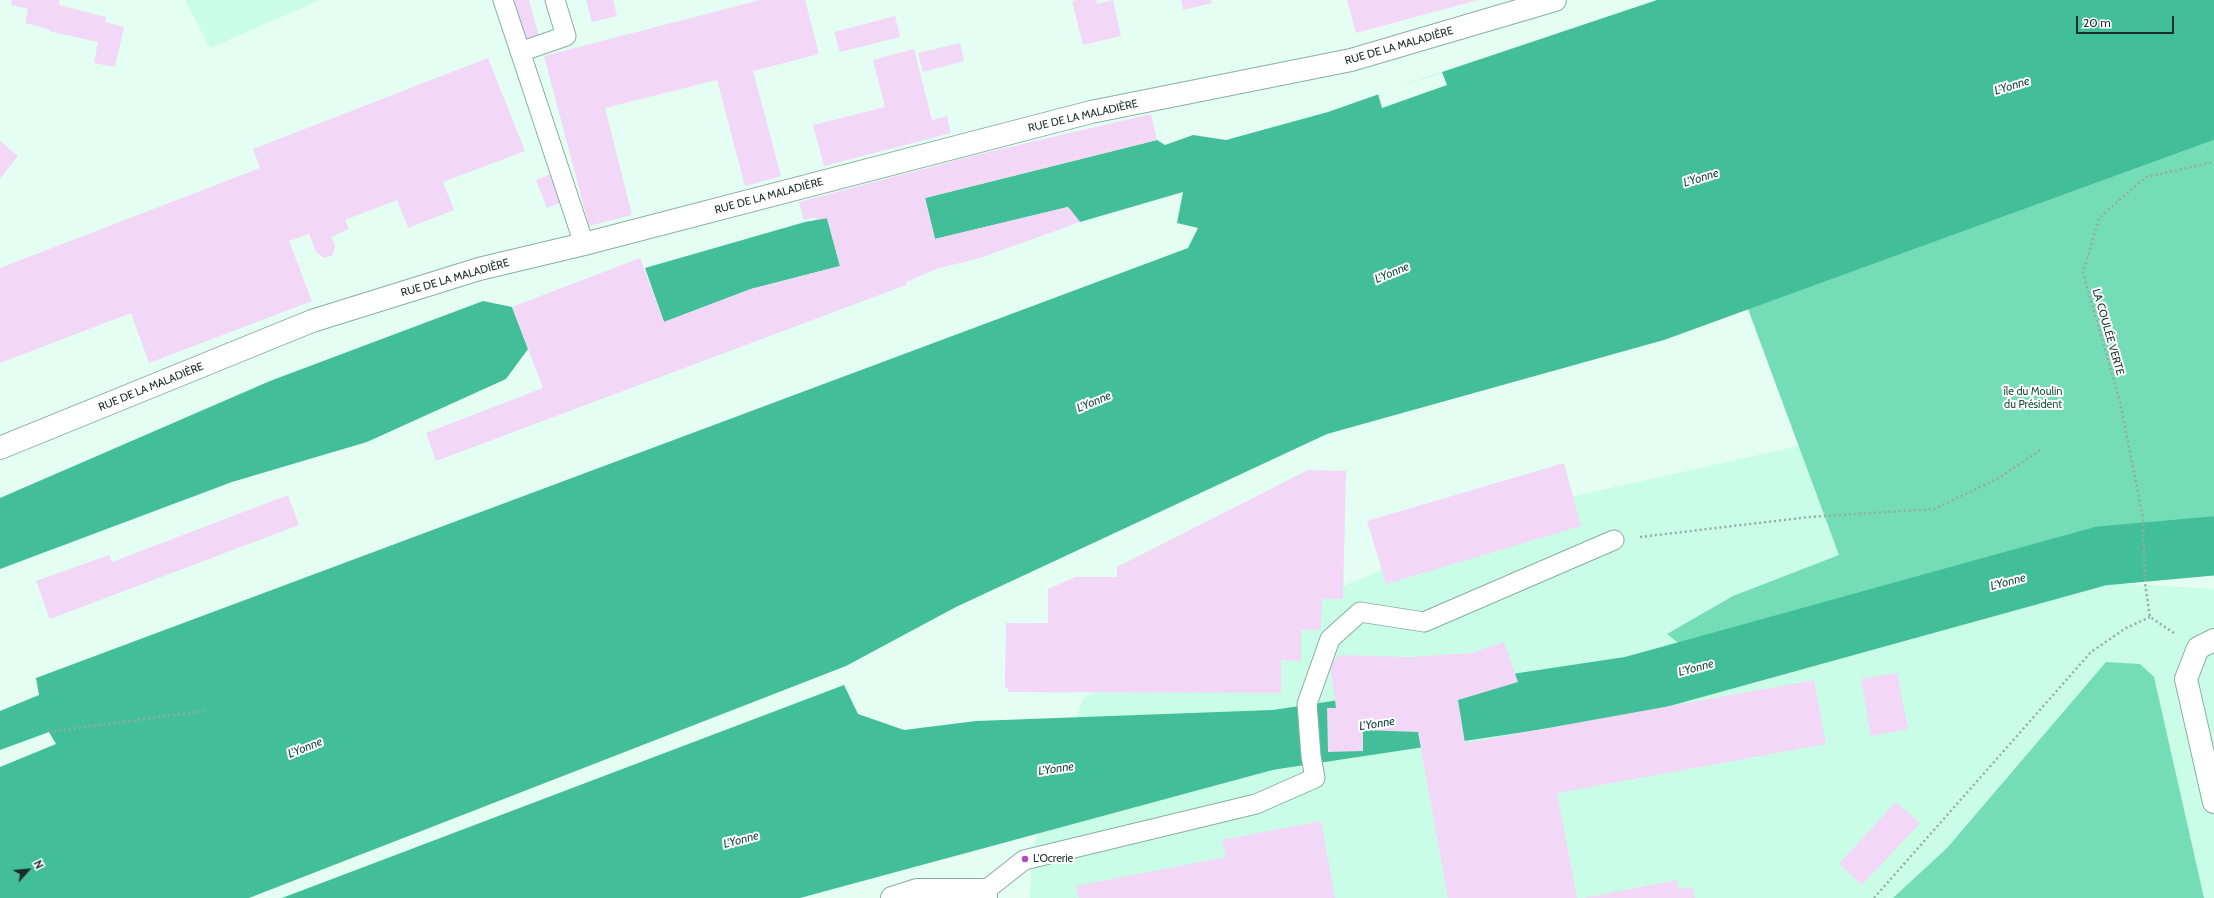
<!DOCTYPE html>
<meta charset="utf-8">
<style>
body{margin:0}
#map{position:relative;width:2214px;height:898px;overflow:hidden;background:#e5fef3;font-family:Cabin,sans-serif}
canvas{display:block}
.north{position:absolute;left:8px;top:850px;width:40px;height:40px;-webkit-text-stroke:3px #fff;paint-order:stroke;rotate:63deg;font-size:11px;font-weight:700;line-height:16px;text-align:center;color:#1b2b25}
.north::after{content:'';display:block;margin:auto;width:14px;height:18px;background:#1b2b25;clip-path:polygon(50% 0,100% 100%,50% 72%,0 100%)}
.scale{position:absolute;left:2076px;top:16px;width:98px;height:18px;box-sizing:border-box;border:2px solid #1b2b25;border-top:0;padding-left:5px;font-size:12px;line-height:14px;white-space:nowrap;color:#1b2b25;-webkit-text-stroke:3px #fff;paint-order:stroke}
</style>
<div id="map">
<canvas width="2214" height="898"></canvas>
<div class="north">N</div>
<div class="scale">20 m</div>
</div>
<script>
const context = document.querySelector('canvas').getContext('2d');
context.lineJoin = 'round';
function paint(path, color) { context.fillStyle = color; context.fill(path, 'evenodd'); }
function trace(path, color, width, dash) { context.strokeStyle = color; context.lineWidth = width; context.lineCap = dash ? 'butt' : 'round'; context.setLineDash(dash || []); context.stroke(path); }
function drawText(font, color, halo, rows, align = 'center') {
  context.font = font + ' Cabin,sans-serif'; context.lineWidth = 4; context.setLineDash([]); context.textBaseline = 'middle'; context.strokeStyle = halo; context.fillStyle = color; for (const [text, x, y, turn = 0] of rows) {
    context.save(); context.translate(x, y); context.rotate((+turn || 0) * Math.PI / 180); context.textAlign = isNaN(turn) ? turn : align; if (halo) context.strokeText(text, 0, 0); context.fillText(text, 0, 0); context.restore();
  }
}
const built = new Path2D(`
 M185,0h135l-110,48z
 M2069,428l12,153 133,8v309h-1184l2,-46 51,-154 447,-192 331,-74z`);
const green = new Path2D(`
 M2214,140v431l-31,-1 -229,14 -168,52 -91,20 -28,-22 66,-38 106,-41 -91,-246z
 M2106,662l34,2 14,13 50,221h-311l54,-50z`);
const water = new Path2D(`
 M1657,0h557v140l-550,200 -337,94 -371,173 -110,59 -597,232h-249v-131l56,-23 -7,-12 -49,18v-39l39,-16 -3,-17 1152,-430 10,-20 -21,-5 6,-31 -103,30 -12,-15 -133,32 -10,-41 232,-58 8,5 28,-10 33,5 102,-28 114,-40z
 M827,218l13,48 -89,23 -87,33 -19,-54 160,-46z
 M483,301l29,6 16,42 -22,30 -139,63 -135,40 -232,87v-71l270,-117z
 M844,685l14,29 46,16 72,-9 323,-12 3,53 -502,136h-518z`);
const pier = new Path2D(`
 M1442,72l5,13 -65,23 -4,-14z`);
const river = new Path2D(`
 M1239,745l392,-59 470,-130 113,-10`);
const building = new Path2D(`
 M12,0h48l-1,5 47,12 -1,5 19,5 -9,40 -21,-4 4,-21 -49,-11v-2l-24,-6 3,-14 -17,-4z
 M514,0h15l10,36 -15,4z
 M586,0h27l4,16 -25,6z
 M760,0h45l14,54 -66,17 28,105 -36,10 -28,-106 -112,28 27,107 -43,11 -45,-170z
 M1078,0h18l1,4 16,-4 8,36 -38,9 -11,-44z
 M1181,0h30l1,3 -29,7z
 M1347,0h131l-122,33z
 M895,16l5,21 -60,15 -6,-20z
 M960,43l4,18 -41,11 -5,-19z
 M914,49l18,71 15,-4 4,17 -127,33 -11,-41 72,-18 -12,-47z
 M488,58l37,93 -82,31 11,28 -46,18 -11,-28 -52,20 4,9 -18,8 4,8 -2,10 -9,3 -8,-6 -7,-18 -20,7 23,60 -163,62 -18,-50 -131,50v-95l260,-100 -7,-19z
 M1151,114l6,26 -232,58 10,41 133,-32 12,15 -100,36 -44,11 -30,13v3l-470,176 -10,-28 117,-45 -31,-81 128,-49 24,64 87,-33 89,-23 -13,-48 -11,2 -1,-3 -11,3 -5,-18 181,-48z
 M0,141l18,15 -18,23z
 M551,174l11,28 -15,6 -11,-28z
 M1564,463l17,63 -195,58 -19,-63z
 M1308,470l38,1 -3,128h-21l-1,31h-20v31l-20,-1v33l-273,-1v-4l-3,-1 1,-64h42v-34l28,-12h41v-10z
 M288,495l11,30 -249,94 -14,-38 73,-26 3,7z
 M1504,642l14,40 -60,18 7,43 349,-63 12,64 -269,49 20,105h-129l-30,-166 -55,-2v21l-35,1 -1,-44h9l-6,-43 9,-10 71,2 61,-4z
 M1897,673l11,56 -37,7 -10,-57z
 M1896,802l24,21 -58,62 -23,-21z
 M1321,821l14,77h-256l-3,-12 150,-29 -4,-17z
 M1677,880l1,9 15,-2 2,11h-112z`);
const path = new Path2D(`
 M1640,537l169,-20 125,-8 63,-30 45,-30
 M2174,633l-24,-16 -5,-34 -2,-65 -23,-116 -37,-129 16,-55 47,-41 68,-15
 M49,732l155,-21
 M1874,898l217,-246 35,-24 24,-11`);
const service = new Path2D(`
 M503,0l81,244
 M520,52l46,-16 -11,-36
 M986,890l38,-30 232,-56 59,-26 -4,-22 -4,-52 23,-65 30,-27 64,10 190,-82`);
const minor = new Path2D(`
 M0,448l312,-127 167,-52 105,-25 507,-132 260,-52 204,-60
 M2214,640l-16,8 -12,31 28,123
 M892,898l25,-8h69v8`);
const markers = [
 [1025,859,4,"#ab50bb"]
];
const streetNames = [
 ["RUE DE LA MALADIÈRE",1399,46,-16],
 ["RUE DE LA MALADIÈRE",1083,116,-13],
 ["RUE DE LA MALADIÈRE",769,196,-15],
 ["RUE DE LA MALADIÈRE",455,278,-16],
 ["LA COULÉE VERTE",2108,332,74],
 ["RUE DE LA MALADIÈRE",151,387,-22]
];
const parkNames = [
 ["île du Moulin",2033,392],
 ["du Président",2033,405]
];
const poiNames = [
 ["L'Ocrerie",1033,859]
];
const waterNames = [
 ["L'Yonne",2012,86,-17],
 ["L'Yonne",1701,178,-17],
 ["L'Yonne",1392,273,-23],
 ["L'Yonne",1094,402,-23],
 ["L'Yonne",2008,582,-15],
 ["L'Yonne",1696,668,-15],
 ["L'Yonne",1377,724,-9],
 ["L'Yonne",305,748,-22],
 ["L'Yonne",1056,769,-8],
 ["L'Yonne",741,840,-15]
];
paint(built, '#cafde8');
paint(green, '#75dcb8');
paint(water, '#42bf98');
paint(pier, '#e5fef3');
trace(river, '#42bf98', 59);
paint(building, '#f2d7f6');
trace(service, '#88afa0', 21);
trace(minor, '#88afa0', 24);
trace(path, '#95aba2', 2.5, [2, 3]);
trace(service, '#fff', 19);
trace(minor, '#fff', 22);
for (const [x, y, r, color] of markers) { const dot = new Path2D(); dot.arc(x, y, r, 0, 2 * Math.PI); context.fillStyle = color; context.fill(dot); trace(dot, '#fff', 1.5); }
drawText('11px', '#1b2b25', '#fff', streetNames);
drawText('11px', '#1d503f', '#fff', parkNames);
drawText('11px', '#1b2b25', '#fff', poiNames, 'left');
drawText('italic 12px', '#164a3a', '#fff', waterNames);
</script>
